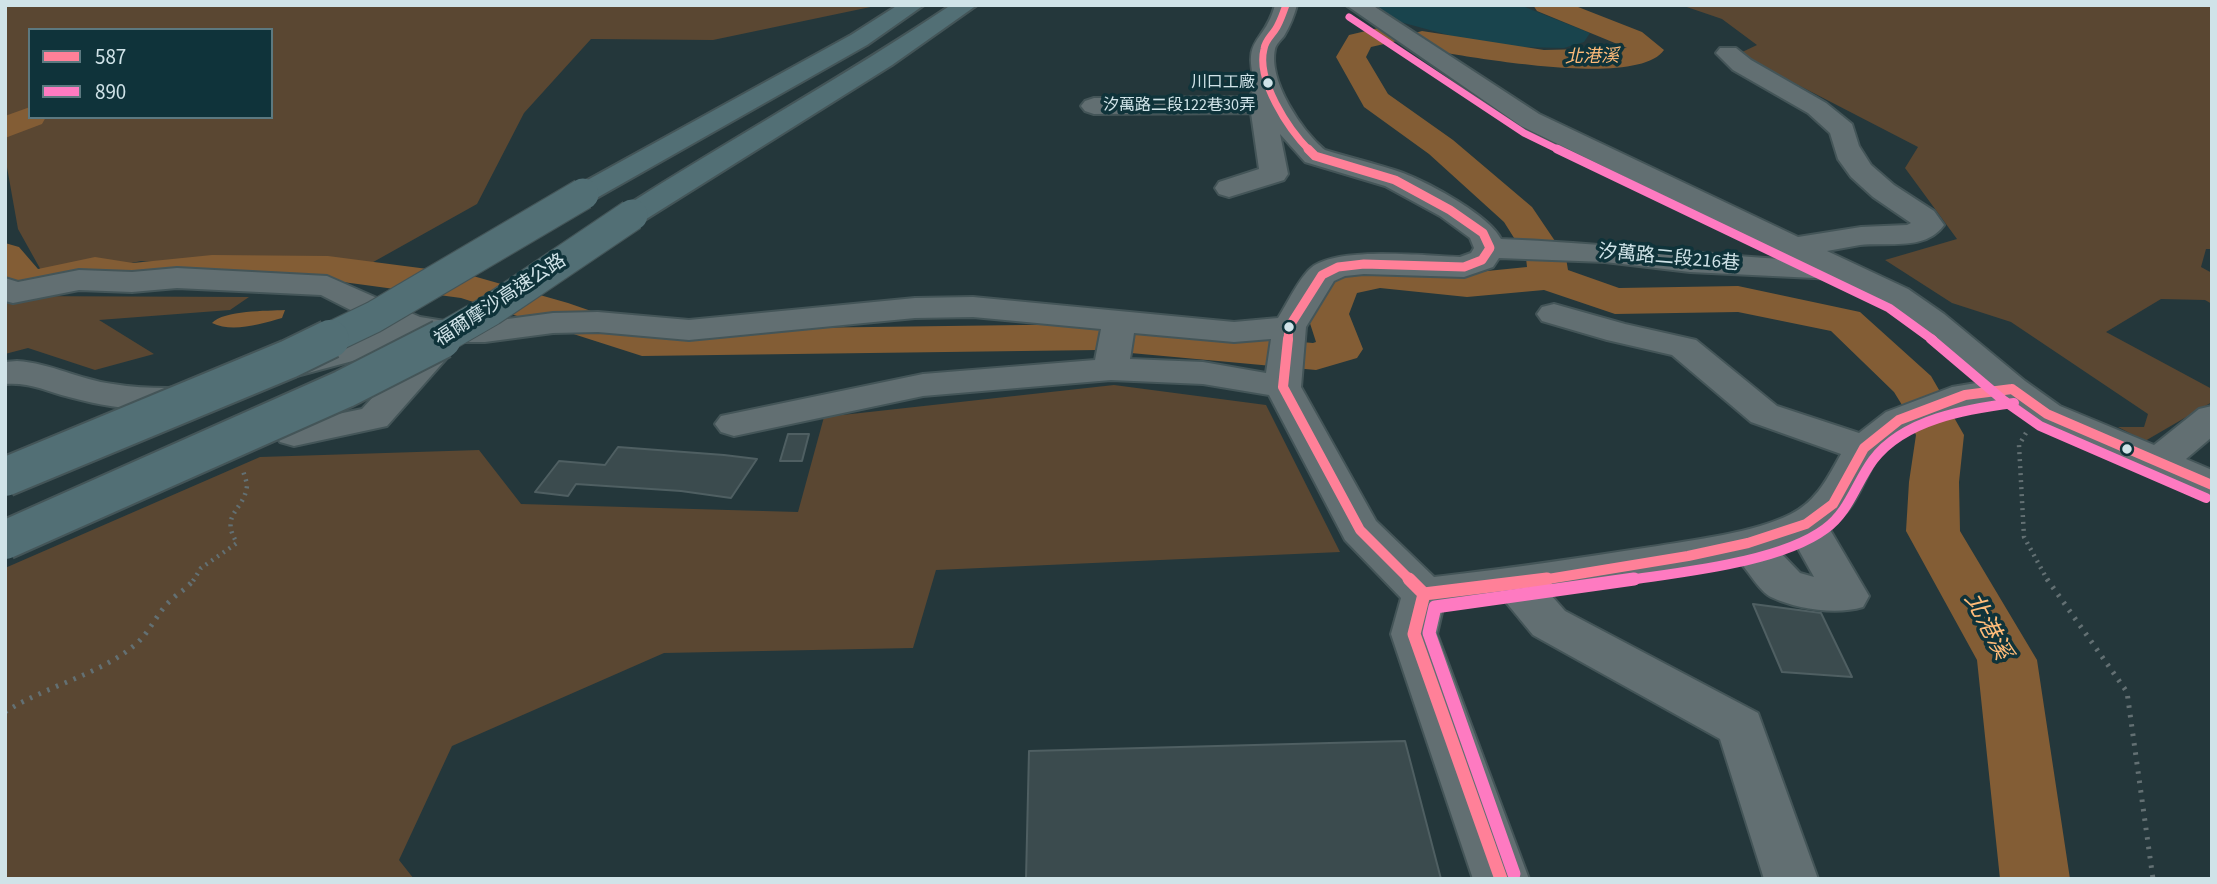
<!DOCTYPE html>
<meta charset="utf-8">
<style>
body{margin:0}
#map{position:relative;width:2217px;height:884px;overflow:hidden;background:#24373b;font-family:"Source Sans 3",sans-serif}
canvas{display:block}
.frame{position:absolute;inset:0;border:7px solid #d0e3e8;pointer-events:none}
.legend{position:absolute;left:28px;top:28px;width:245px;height:91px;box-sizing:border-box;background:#0f333a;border:2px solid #5c7980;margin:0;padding:9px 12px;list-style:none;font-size:21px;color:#d0e3e8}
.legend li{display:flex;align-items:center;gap:14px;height:35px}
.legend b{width:35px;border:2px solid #5c7980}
</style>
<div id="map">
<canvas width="2217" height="884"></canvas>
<div class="frame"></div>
<ul class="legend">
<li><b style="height:9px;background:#ff8098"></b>587</li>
<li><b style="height:9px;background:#fe7ac1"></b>890</li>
</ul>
</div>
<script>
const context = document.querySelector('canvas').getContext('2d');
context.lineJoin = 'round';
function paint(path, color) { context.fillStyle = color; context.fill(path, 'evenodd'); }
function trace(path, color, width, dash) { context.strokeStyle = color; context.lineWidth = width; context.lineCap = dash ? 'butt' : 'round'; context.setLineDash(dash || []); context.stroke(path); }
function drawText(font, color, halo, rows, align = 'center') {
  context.font = font + ' "Source Sans 3","Noto Sans TC",sans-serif'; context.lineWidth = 7; context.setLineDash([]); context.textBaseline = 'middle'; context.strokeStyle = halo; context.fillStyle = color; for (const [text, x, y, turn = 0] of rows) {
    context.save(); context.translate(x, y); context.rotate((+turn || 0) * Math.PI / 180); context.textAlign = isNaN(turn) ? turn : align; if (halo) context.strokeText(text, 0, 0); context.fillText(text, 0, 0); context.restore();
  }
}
const built = new Path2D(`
 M1373,5h147l70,28 -6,9 -20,6 -48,-1 -57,-9 -66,-18z`);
const green = new Path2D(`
 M5,5h875l-167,35 -122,-1 -67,74 -47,91 -127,71 -209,-14 -94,20 -29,-52 -13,-73zM30,30h241v87h-241z
 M1681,5h531v244h-6l-5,18 11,6v31l-7,-4 -44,-1 -55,33 106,57v13l-67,39 -27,-14h26l4,-13 -137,-92 -59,-19 -67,-43 72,-21 -52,-71 13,-21 -180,-93 19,-9 -35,-26z
 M5,296l244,1 -19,13 -131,10 55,34 -59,16 -67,-22 -23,6z
 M1114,385l152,20 74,147 -404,18 -23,78 -249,5 -212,93 -53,114 15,19h-409v-311l255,-111 219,-7 42,54 277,8 26,-95z`);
const water = new Path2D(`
 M285,310l-3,8c-21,6 -50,15 -70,5 12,-13 55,-12 73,-13z`);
const river = new Path2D(`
 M1533,5h40l69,27 22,18c-27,39 -197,6 -242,-1l-10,-3 -5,-6 5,-6 10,-3 122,19 83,-2 -90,-37z
 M1387,26l10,3 5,6 -5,6 -26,6 -5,10 22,37 65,46 79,67 23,34 -5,6 10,3 6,8 2,12 51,18 119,-2 122,26 71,64 11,19 -6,10 -17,4 -17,-4 -8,-13 -63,-61 -93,-19 -123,2 -71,-24 -77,7 -87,-9 -23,5 -8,21 14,35 -6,9 -41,12 -218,-20 -456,6 -181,-58 -133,-18 -116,-1 -79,8 -38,-6 -67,15 -15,-3 -8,-11v-39l14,4 19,22 57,-12 38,6 79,-8 116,1 138,18 102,29 78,27 452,-6 215,19 3,-1 -9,-28 17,-38 56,-12 87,9 60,-6 -1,-9 4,-6 -9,-3 -17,-27 -75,-68 -65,-47 -28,-50 13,-22z
 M30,107v10h16l-4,7 -37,14v-22z
 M1935,410l17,4 12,21 -5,47 1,49 77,129 33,219h-70l-23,-219 -71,-129 3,-49 7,-47 -5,-10 7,-11z`);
const building = new Path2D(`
 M788,434h21l-7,27h-22z
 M618,447l106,8 33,4 -26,39 -50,-7 -105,-7 -8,12 -33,-4 24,-31 46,4z
 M1753,604l68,9 31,64 -70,-5z
 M1405,741l36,138h-415l3,-128z`);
const pathFar1 = new Path2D(`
 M2026,433l-7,12 5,92 24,44
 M193,581l8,-13 36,-25c-18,-29 7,-32 10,-57 0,-4 -3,-11 -4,-16`);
const path = new Path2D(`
 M2047,579l80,113 26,187
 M5,712c40,-26 95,-37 131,-68 14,-12 21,-31 34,-43 8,-8 18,-13 24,-22`);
const minor = new Path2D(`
 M1275,5h22c-3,11 -7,21 -13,31 -3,4 -8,8 -9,13 -7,32 27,82 50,101 26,8 53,14 78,23 26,10 86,42 98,66 99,4 196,15 294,21l-274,-134 -175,-121h26l167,109 259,123 63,-10 46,-2 4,-2 -38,-26 -22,-20 -13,-18 -8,-26 -22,-20 -75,-43 -17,-17 4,-5h16l15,12 75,43 26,21 7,22 12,19 23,20 40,26 10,14c-18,26 -56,17 -84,20 -11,2 -22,4 -33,6l81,38 36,25 81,67 35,25 94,39 45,-36 13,-3v31l-26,22 26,11v28l-178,-76 -29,-21c-39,5 -104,22 -127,56 -19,30 -18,47 -49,71l40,68 -6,11c-27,8 -67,2 -92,-10 -12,-6 -23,-27 -33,-37l-188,34 15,17 193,102 60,166h-54l-44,-140 -187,-104 -28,-34 -62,7 -6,26 92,245h-56l-82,-245 10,-36 -56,-58 -76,-145 -66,-11 -92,-4 -188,16 -189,40 -13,-4 -6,-8 6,-8 202,-42 172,-14 6,-31 -128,-12 -58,1 -226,22 -91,-8 -45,1 -68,9h-24l-74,84 -93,20 -14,-4 -5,-8 5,-8 82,-17 65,-71 -9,-1 -32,15 -93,25 -13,-3 -5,-8 5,-8 82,-20 22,-11 -63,-32 -144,-7 -45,4 -53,-2 -66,13 -8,-2v-23l13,4 61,-12 53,2 45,-4 150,8 93,41 31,5h34l68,-9 45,-1 91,8 226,-22 58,-1 261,25 44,-4c9,-14 21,-40 33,-50 26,-22 115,-12 149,-11l11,-4 3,-5 -4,-10 -30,-22 -55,-30 -80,-24 -25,-28 8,40 -4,6 -55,17 -10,-3 -4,-6 4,-6 40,-13 -8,-56 -157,1 -9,-3 -4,-5 4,-5 9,-3 155,-1 7,-10c-15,-52 8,-41 19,-82zM1499,258l106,4 85,10 145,7 49,24 36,25 62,54 -30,5 -66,25 -27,21 -82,-27 -81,-66 -71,-16 -71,-20 -12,3 -5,7 5,7 65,19 65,15 79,67 90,32c-13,23 -24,47 -50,60 -37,19 -98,26 -140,33 -72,11 -144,22 -217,30l-58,-56 -75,-134 5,-60 28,-46 11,-5 19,-2 100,3 29,-10zM1134,333l100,9 37,-3 -5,34 -63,-11 -73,-3zM1795,543l19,34 -14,-4 -23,-24z
 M17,361c34,2 63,19 96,23 18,3 36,4 55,4 15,-1 28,-5 43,-1l5,8 -5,8c-47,12 -95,7 -142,-6 -23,-6 -40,-15 -64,-13v-22z`);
const highway = new Path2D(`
 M898,5h26l-57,40 -274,155 -10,3 -10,-3 -5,-6 5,-6 278,-153z
 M951,5h26l-85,60 -249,156 -11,3 -11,-3 -4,-6 4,-6c109,-70 223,-132 330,-204z`);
const highwayBridgeFar1 = new Path2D(`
 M326,340l48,-23 209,-123
 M439,340l52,-30 141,-95`);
const highwayBridge = new Path2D(`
 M5,477l284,-118 41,-20
 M5,540l339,-151 98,-50`);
const bus1Far3 = new Path2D(`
 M1286,5c-3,8 -6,18 -11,25 -4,6 -10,11 -11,19 -8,31 24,80 46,102`);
const bus1Far2 = new Path2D(`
 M1288,340l1,-13 33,-52 16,-8 26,-3 100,3 18,-7 8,-12 -7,-15 -33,-23 -55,-30 -80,-24 -7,-7`);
const bus1Far1 = new Path2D(`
 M1288,339l-5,48 77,143 51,51
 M2012,389l35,25 165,71
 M1536,581l152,-25 60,-13 58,-19 27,-20 31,-56 35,-28 66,-25 47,-6`);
const bus1 = new Path2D(`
 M1409,579l15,15
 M1501,879l-87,-245 10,-40 123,-15`);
const bus2Far3 = new Path2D(`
 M1349,17l175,116 37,18`);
const bus2Far2 = new Path2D(`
 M1557,149l332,159 44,32`);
const bus2Far1 = new Path2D(`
 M1931,339l72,61 37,26 166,72
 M1623,581c57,-9 156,-18 202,-52 24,-17 31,-46 48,-69 31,-41 94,-51 141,-57`);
const bus2 = new Path2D(`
 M1514,874l-85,-241 6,-26 199,-28`);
const markers = [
 [1268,83,6,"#d0e3e8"],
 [1289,327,6,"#d0e3e8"],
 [2127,449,6,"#d0e3e8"]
];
const farBusnames = [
 ["川口工廠",1255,83]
];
const farStreetnames = [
 ["汐萬路二段122巷30弄",1179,106]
];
const farWaternames = [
 ["北港溪",1592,58,-1]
];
const streetNames = [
 ["汐萬路二段216巷",1669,259,5],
 ["福爾摩沙高速公路",501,301,-33]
];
const nearWaternames = [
 ["北港溪",1986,627,62]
];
paint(built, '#19444d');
paint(green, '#5a4732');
paint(water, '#835d35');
paint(river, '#835d35');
paint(building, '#3b4b4e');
trace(building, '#4f5f62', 2);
trace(minor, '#445558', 4);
trace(highway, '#445558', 4);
trace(pathFar1, '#637073', 4.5, [2, 5]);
trace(path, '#637073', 5, [2.5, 7]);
paint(minor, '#626f72');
paint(highway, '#526f75');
trace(highwayBridgeFar1, '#445558', 33, []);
trace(highwayBridge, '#445558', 42, []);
trace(highwayBridgeFar1, '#526f75', 31);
trace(highwayBridge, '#526f75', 38);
trace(bus1Far3, '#ff8098', 7);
trace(bus1Far2, '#ff8098', 9);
trace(bus1Far1, '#ff8098', 10);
trace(bus1, '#ff8098', 13);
trace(bus2Far3, '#fe7ac1', 7);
trace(bus2Far2, '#fe7ac1', 9);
trace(bus2Far1, '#fe7ac1', 10);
trace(bus2, '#fe7ac1', 13);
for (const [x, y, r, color] of markers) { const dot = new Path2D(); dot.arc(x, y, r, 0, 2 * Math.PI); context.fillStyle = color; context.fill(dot); trace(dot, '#0f333a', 2.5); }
drawText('16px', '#d0e3e8', '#0f333a', farBusnames, 'right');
drawText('16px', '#d0e3e8', '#0f333a', farStreetnames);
drawText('italic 18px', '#febb79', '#0f333a', farWaternames);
drawText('19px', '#d0e3e8', '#0f333a', streetNames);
drawText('italic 24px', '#febb79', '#0f333a', nearWaternames);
</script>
